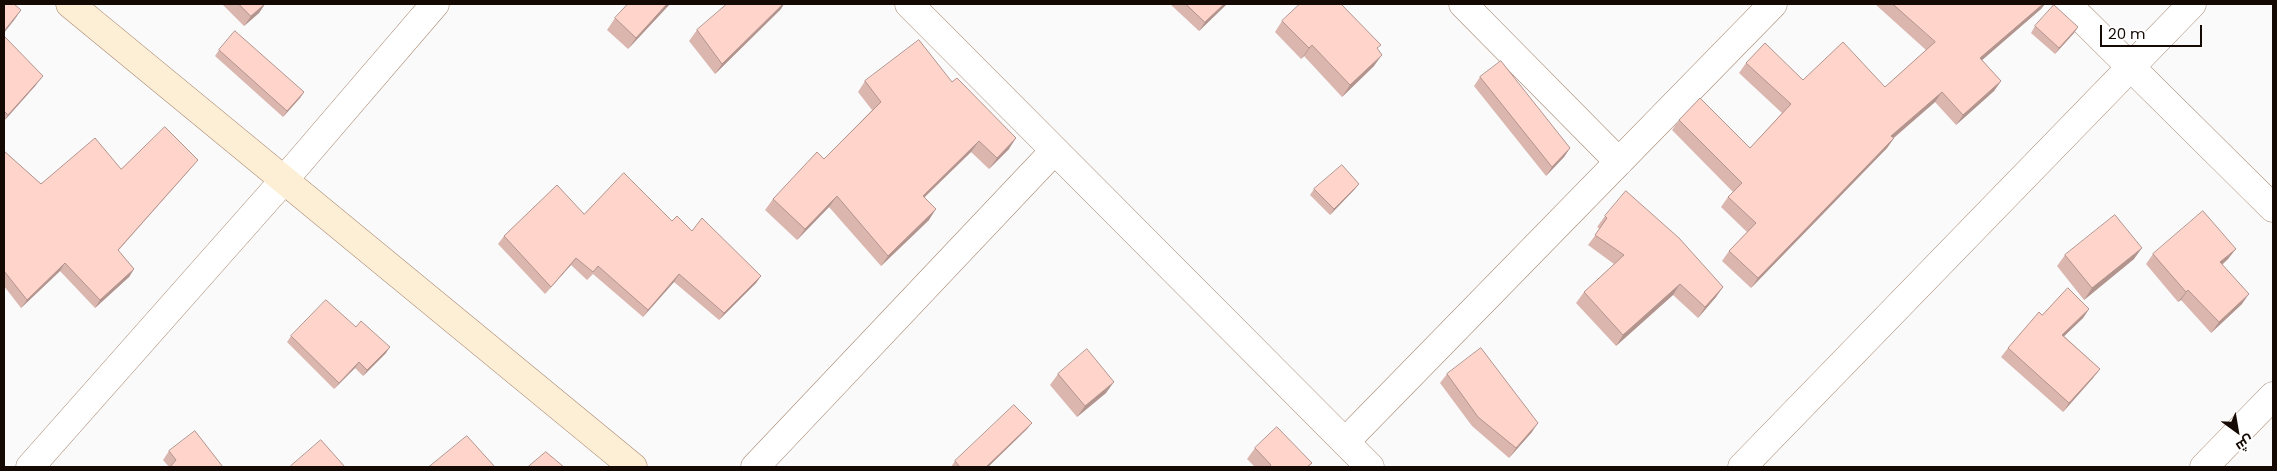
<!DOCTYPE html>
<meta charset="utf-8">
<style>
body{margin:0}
#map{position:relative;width:2277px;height:471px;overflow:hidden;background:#fafafa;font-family:Poppins,Cairo,sans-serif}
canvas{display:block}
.frame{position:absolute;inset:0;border:5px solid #140903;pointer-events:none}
.north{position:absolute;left:2212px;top:406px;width:50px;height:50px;-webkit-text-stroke:4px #fff;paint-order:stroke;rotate:148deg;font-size:14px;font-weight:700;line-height:20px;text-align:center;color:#140903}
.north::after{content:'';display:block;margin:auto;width:18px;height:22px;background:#140903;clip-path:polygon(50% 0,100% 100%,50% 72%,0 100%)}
.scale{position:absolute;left:2100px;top:25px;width:102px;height:22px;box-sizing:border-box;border:2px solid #140903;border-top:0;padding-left:6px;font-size:15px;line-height:18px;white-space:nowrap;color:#140903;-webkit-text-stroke:4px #fff;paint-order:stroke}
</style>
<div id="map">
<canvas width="2277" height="471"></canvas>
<div class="frame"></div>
<div class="north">ش</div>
<div class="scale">20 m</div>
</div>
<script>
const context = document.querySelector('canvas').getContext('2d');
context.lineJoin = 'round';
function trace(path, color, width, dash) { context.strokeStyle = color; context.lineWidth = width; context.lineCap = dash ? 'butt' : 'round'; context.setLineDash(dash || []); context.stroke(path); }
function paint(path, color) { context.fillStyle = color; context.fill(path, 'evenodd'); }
const minor = new Path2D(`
 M909,4l461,463
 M1463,4l156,158
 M2067,4l206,204
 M1345,442l428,-438
 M30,467l254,-287 151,-176
 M755,467l299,-316
 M1742,467l450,-463
 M2204,467l69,-71`);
const secondary = new Path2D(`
 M70,4l563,463`);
const wall = new Path2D(`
 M222,4h43l-6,9 -15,13z
 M670,4l-42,45 -21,-19 8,-12z
 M1170,4h57l-28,27z
 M1875,4h170l-4,5 -59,51 19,21 -7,10 -38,34 -21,-23 -41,36 -7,10 -136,140 -29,-27 7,-10 18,-19 -26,-25 7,-10 5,-5 -61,-62 7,-10 71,28 32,-35 -43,-40 7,-10 57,17 82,7 41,-37z
 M781,9l-66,65 -26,-33 8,-11z
 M1282,21l96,29 -4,16 -32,31 -38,-41 -3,3 -26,-27z
 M2035,26l43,1 -4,6 -19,21 -24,-21z
 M4,36l32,49 -32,36z
 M219,50l85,42 -4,6 -17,19 -68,-61z
 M1480,77l90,71 -6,9 -18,19 -72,-90z
 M865,81l87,1 57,67 -20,20 -18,-17 -46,45 4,23 -48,46 -52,-59 -32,33 -32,-30 8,-11 51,-40 48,-49 -14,-18z
 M4,151l37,33 80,-15 71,-2 -74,84 16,18 -5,8 -34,31 -35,-37 -39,37 -17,-22z
 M1359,184l-5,6 -24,25 -20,-20 4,-6z
 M1605,216l118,71 -7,10 -18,21 -25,-23 -57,51 -40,-43 8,-11 30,-28 -26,-19 12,-16 -3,-2z
 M672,221l20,10 69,45 -5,7 -37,37 -45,-38 -31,35 -50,-43 -6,6 -16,-15 -26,29 -47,-50 6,-8z
 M2153,254l75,5 -6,6 20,39 -31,29 -30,-33 -3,2 -32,-38z
 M2065,255l69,4 -50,41 -27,-34z
 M2089,309l-6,9 -19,18 36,33 -7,9 -30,34 -62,-55 7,-9 34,-33z
 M356,327l30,26 -23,23 -8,-8 -21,21 -47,-47 4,-6z
 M1058,374l48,19 -29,24 -27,-32z
 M1447,374l85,58 -23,26 -37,-32 -32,-43z
 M1032,423l-5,6 -39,38h-37l4,-6z
 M1255,448l57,15 -4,4h-53l-8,-8z
 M169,451l54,16h-54l-6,-7z`);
const shadedWall = new Path2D(`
 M265,4l-6,9 -15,13 7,-10z
 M667,4h3l-42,45 8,-11z
 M783,4h1l-3,5 -66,65 7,-10z
 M1224,4h3l-28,27 6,-9z
 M2043,4h2l-4,5 -68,59 7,-10z
 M21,10l-6,9 -11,14v-2z
 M2078,27l-4,6 -19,21 4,-6z
 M1312,45l-8,11 -3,3 8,-11z
 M1382,55l-8,11 -32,31 8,-12z
 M43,76l-7,9 -32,36 4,-6z
 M2001,81l-7,10 -38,34 7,-10z
 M304,92l-4,6 -17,19 4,-6z
 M1942,92l-7,10 -51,44 7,-10z
 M1016,138l-7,11 -20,20 8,-11z
 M1894,138l-7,10 -136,140 7,-10z
 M979,141l-8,11 -56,54 8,-10z
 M1570,148l-6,9 -18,19 6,-9z
 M198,160l-6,7 -80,90 6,-7z
 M1359,184l-5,6 -24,25 4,-6z
 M837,196l-8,11 -32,33 8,-11z
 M936,209l-7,11 -48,46 7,-10z
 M2142,248l-8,11 -50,41 8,-12z
 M2236,249l-8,10 -16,14 8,-11z
 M576,258l-5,7 -26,29 6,-7z
 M65,263l-5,8 -39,37 6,-8z
 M134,269l-5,8 -34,31 5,-8z
 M679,274l-5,8 -31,35 5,-7z
 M761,276l-5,7 -37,37 5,-7z
 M1680,284l-7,11 -57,51 7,-11z
 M1723,287l-7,10 -18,21 7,-11z
 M2188,290l-7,10 -3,2 8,-10z
 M2249,294l-7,10 -31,29 8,-11z
 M2089,309l-6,9 -27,26 6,-9z
 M390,347l-4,6 -23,23 4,-6z
 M359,362l-4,6 -21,21 5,-6z
 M2100,369l-7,9 -30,34 6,-9z
 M1114,382l-8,11 -29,24 8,-11z
 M1032,423l-5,6 -39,38h-2z
 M1538,423l-6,9 -23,26 7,-10z`);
const building = new Path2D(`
 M4,4h10l7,6 -17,21z
 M239,4h26l-14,12z
 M628,4h39l-31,34 -21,-20z
 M727,4h56l-61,60 -25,-34z
 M1186,4h38l-19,18z
 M1300,4h41l40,41 -4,3 5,7 -32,30 -38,-40 -3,3 -27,-27z
 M1893,4h150l-63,54 21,23 -38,34 -21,-23 -51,44 3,2 -136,140 -29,-27 27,-28 -28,-26 14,-14 -63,-63 21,-22 50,50 41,-44 -45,-41 19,-20 38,37 40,-38 42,45 50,-45z
 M2054,5l24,22 -19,21 -24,-22z
 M235,31l69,61 -17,19 -68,-61z
 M4,36l39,40 -35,39 -4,-4z
 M919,40l33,42 5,-4 59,60 -19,20 -18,-17 -56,55 13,13 -48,47 -51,-60 -32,33 -32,-30 44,-47 7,7 57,-57 -16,-21z
 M1501,61l69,87 -18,19 -72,-90z
 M165,127l33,33 -80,90 16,19 -34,31 -35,-37 -38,37 -23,-29v-120l37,33 54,-46 26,31z
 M1342,165l17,19 -25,25 -20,-20z
 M624,173l48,48 5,-5 15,15 10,-13 59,58 -37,37 -45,-39 -31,36 -50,-44 -5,6 -17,-14 -25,29 -47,-51 53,-51 27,29z
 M1626,191l53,47 44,49 -18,20 -25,-23 -57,51 -39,-43 40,-37 -29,-20 12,-17 -2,-2z
 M2203,211l33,38 -16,13 29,32 -30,28 -31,-32 -2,2 -33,-38z
 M2115,215l27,33 -50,40 -27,-33z
 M2068,288l21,21 -27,26 38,34 -31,34 -61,-55 31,-36 3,3z
 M326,300l30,27 5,-6 29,26 -23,23 -8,-8 -20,21 -48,-47z
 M1481,348l57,75 -22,25 -38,-31 -31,-43z
 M1087,349l27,33 -29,24 -27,-32z
 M1014,405l18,18 -46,44h-26l-5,-6z
 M1277,427l35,36 -5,4h-38l2,-2 -16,-17z
 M195,431l28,36h-53l6,-7 -7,-9z
 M467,436l28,31h-66z
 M321,440l24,27h-53l-1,-1z
 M546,452l18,15h-36z`);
trace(minor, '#a58670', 29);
trace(secondary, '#a58670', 29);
trace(minor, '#fff', 28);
trace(secondary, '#fdefd6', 28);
paint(wall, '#dbb6af');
paint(shadedWall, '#b2948e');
paint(building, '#ffd4cb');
trace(building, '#b2948e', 1);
</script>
